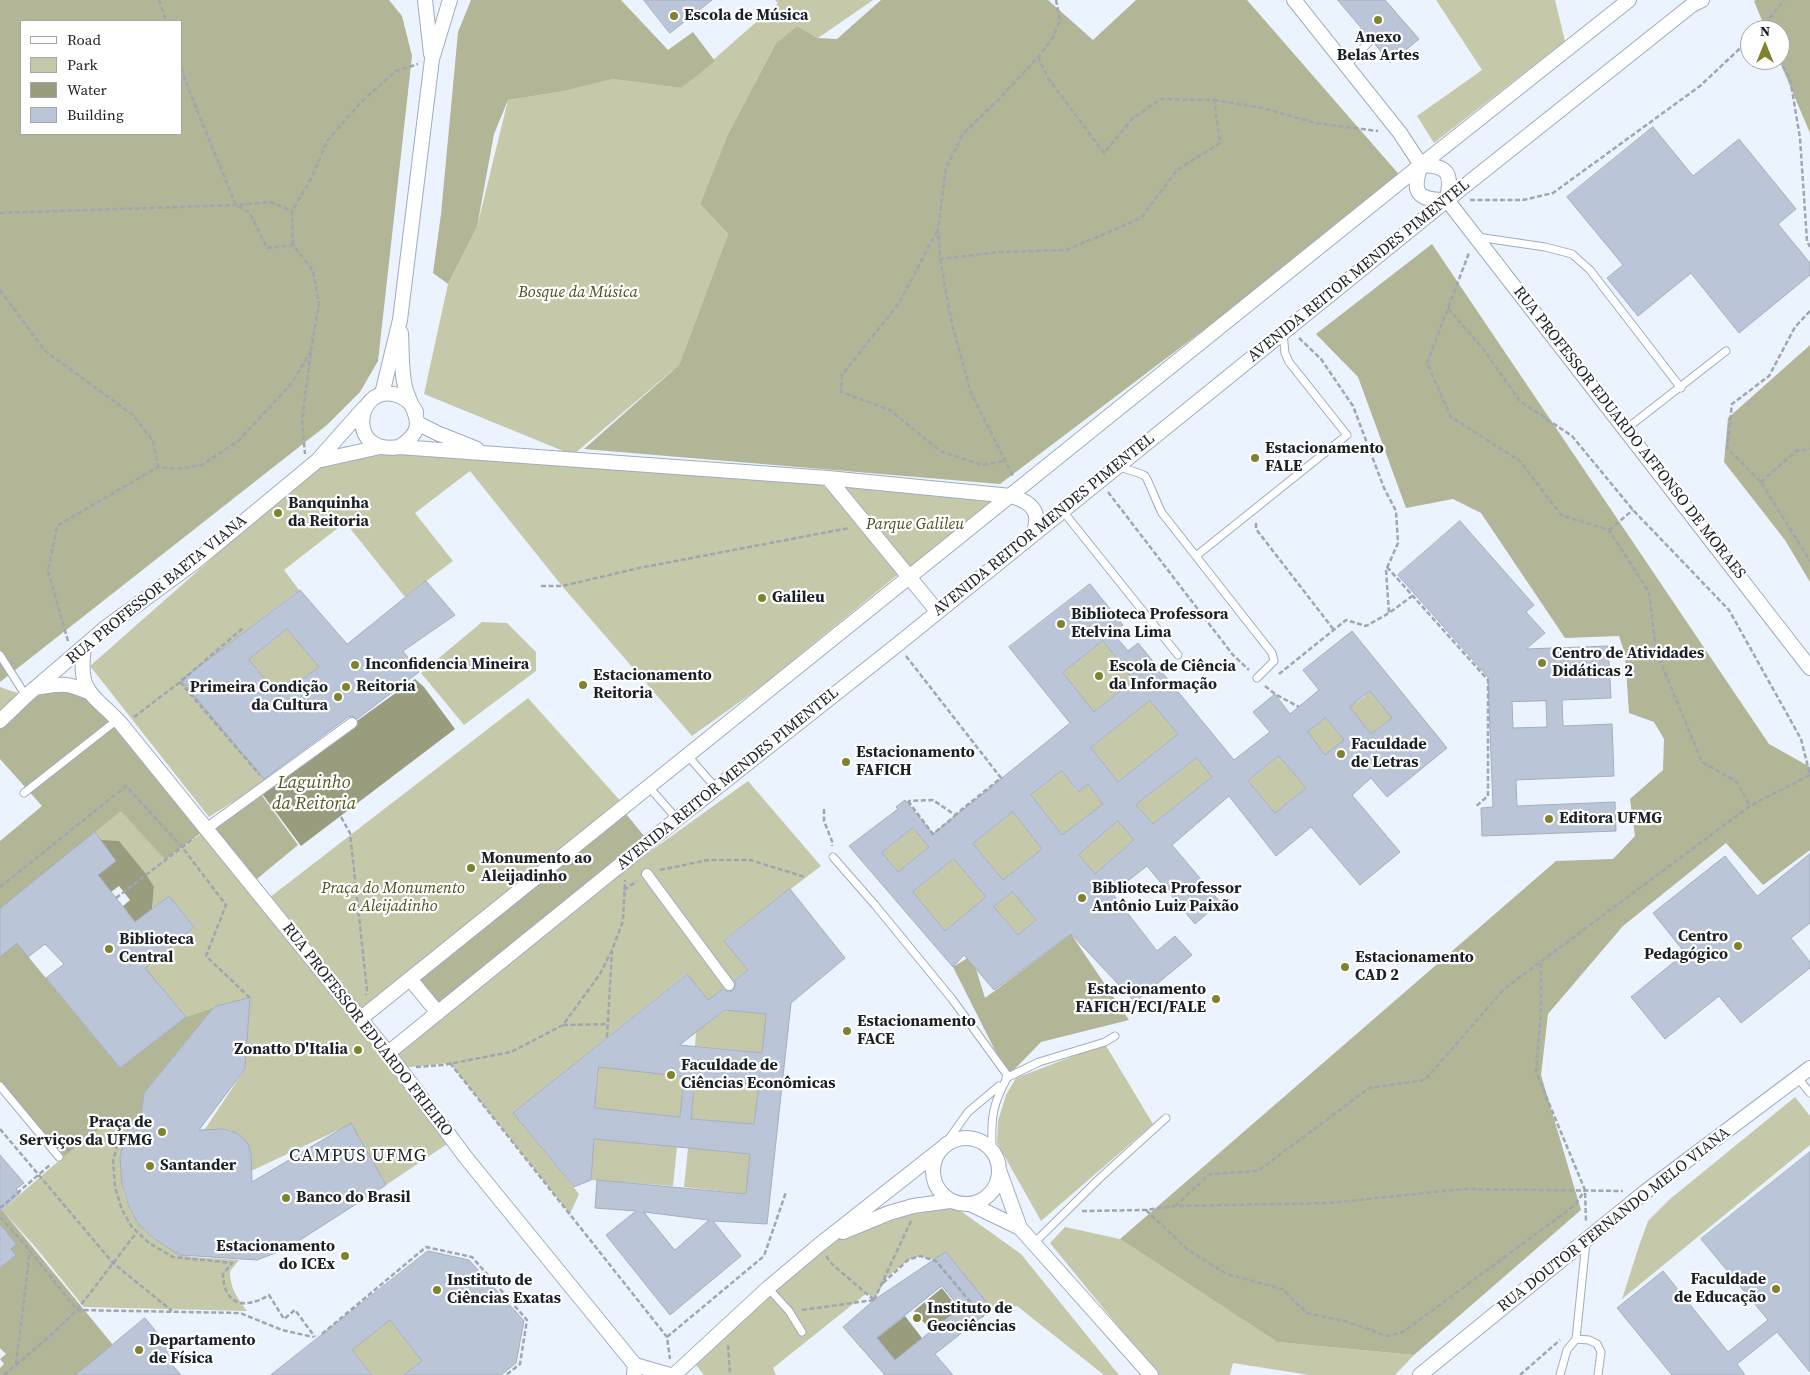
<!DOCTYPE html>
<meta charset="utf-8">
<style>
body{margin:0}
#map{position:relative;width:1810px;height:1375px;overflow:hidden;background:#ebf3fe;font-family:"Source Serif 4",serif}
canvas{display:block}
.legend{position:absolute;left:20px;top:20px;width:162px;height:115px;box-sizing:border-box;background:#fff;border:1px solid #a4a6a8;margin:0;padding:6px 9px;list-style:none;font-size:15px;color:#1b2026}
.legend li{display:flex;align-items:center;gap:10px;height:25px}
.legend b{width:25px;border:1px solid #a4a6a8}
.north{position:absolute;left:1740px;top:20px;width:50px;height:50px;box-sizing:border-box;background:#fff;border:1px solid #a4a6a8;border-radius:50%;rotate:0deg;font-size:14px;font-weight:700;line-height:20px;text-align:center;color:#1b2026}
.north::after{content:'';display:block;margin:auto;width:18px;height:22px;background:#80832d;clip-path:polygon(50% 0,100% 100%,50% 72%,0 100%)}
</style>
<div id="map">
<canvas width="1810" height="1375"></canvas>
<ul class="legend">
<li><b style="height:6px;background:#fff"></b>Road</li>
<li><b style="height:14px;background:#c6c9a9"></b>Park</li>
<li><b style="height:14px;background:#9a9c7e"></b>Water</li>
<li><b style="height:14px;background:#bac6d8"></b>Building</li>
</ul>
<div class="north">N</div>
</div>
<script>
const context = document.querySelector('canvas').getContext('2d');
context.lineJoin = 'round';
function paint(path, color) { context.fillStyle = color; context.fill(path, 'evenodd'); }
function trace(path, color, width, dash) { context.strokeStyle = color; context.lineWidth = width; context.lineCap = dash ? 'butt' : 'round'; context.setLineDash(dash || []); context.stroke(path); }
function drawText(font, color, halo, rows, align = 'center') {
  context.font = font + ' "Source Serif 4",serif'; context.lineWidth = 4.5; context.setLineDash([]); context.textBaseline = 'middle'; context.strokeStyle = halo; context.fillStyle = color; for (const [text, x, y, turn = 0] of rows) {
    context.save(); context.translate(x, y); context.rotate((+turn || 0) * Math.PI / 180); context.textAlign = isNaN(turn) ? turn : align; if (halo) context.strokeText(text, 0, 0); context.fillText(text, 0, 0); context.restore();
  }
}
const green = new Path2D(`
 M775,0h98l-55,38 -21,-12 -21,17 -49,93 -27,68 28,30 -49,131 -106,90 -149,-61 24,-110 29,-57 31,-127 57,-9 48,-12 68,9 97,-85z
 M1436,0h119l10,41 -131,102 -17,-27 65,-46z
 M381,453l439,29 44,46 37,44 -142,116 -67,48 -130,-150 -92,-115 -55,42 38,48 -48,36 -56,-70 -2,-6 -63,49 15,20 -113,87 80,104 -57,36 -119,-151 230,-203z
 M828,478l183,18 -102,82z
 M482,622l25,1 29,29v19l-72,54 -43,-52z
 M287,629l32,38 -40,29 -30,-36z
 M1103,641l31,39 -40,32 -31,-39z
 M1366,685l33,41 -6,5 -7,-9 -15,12 -26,-33 6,-5 6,6 8,-6 -5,-7z
 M0,687l26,9 -26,25z
 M528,698l97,108 -265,213 -95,-118z
 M1150,701l28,33 -60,48 -27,-34z
 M1326,718l31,38 -32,-1 -17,-23z
 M1279,756l27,32 -31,25 -27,-32z
 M1197,758l15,19 -59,47 -17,-19z
 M1062,771l15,21 11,-8 15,20 -41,31 -31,-40z
 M748,781l73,85 -97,74 24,30 -40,30 -22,-26 -173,139 66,81 -9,20 -120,-151 -50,5 -12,-15 146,-118z
 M121,810l44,50 41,-30 247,310 -67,45 -35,-61 -102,48c8,-32 -19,-54 -48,-37l44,-66 5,-70 -36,8 -28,10 -28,-33 -16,12 -12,-16 64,-53 -25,-31 -17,13 2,-22 -54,-47 -5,-8z
 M1013,812l29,37 -39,31 -30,-36z
 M1118,821l16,19 -39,34 -16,-19z
 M913,828l16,19 -31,25 -16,-19z
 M954,859l32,38 -41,34 -32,-39z
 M1013,892l23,28 -18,15 -24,-28z
 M725,1010l41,4 -4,39 -67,-7 1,-14z
 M1105,1044l48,80 -112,97 -44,-78 1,-22 8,-26 10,-17z
 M599,1067l85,9 -4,41 -85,-9z
 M695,1078l64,7 -5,39 -63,-5z
 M1795,1097l15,19v29l-188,154 16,-50 10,-28 22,-22z
 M114,1117l14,12c-15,42 -7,90 34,115 6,3 13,9 19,11 19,4 39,3 58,5l-9,11c0,17 7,27 17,40l-163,-4 -47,-58 -35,-39 60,-52z
 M594,1139l83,8 -4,39 -82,-6z
 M688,1148l62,6 -4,40 -62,-7z
 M951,1204l70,50 98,121h-15l-87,-69 -27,5 -7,6 -46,-56 -17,-5 -12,4 -20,16 -14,24 -7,-7 -94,75 3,7h-72l-8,-10 124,-118 -1,-2 93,-35z
 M1065,1227l55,12 157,103 137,13 -19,20h-86l-76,-12 -3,12h-72l-108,-132z
 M390,1320l32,41 -18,14h-32l-20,-25z`);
const forest = new Path2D(`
 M0,0h389l13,16 10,40 -34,305 -18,31 -33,33 -327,257zM21,21h160v113h-160z
 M471,0h150l47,50 25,-18 22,29 -34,27 -68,-9 -48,12 -57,9 -14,34 -17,93 -29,57 -15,-11 8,-59 17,-182z
 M881,0h167l45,40 43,-40h111l156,179 -403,305 -416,-35 95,-84 49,-131 -28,-30 27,-68 49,-93 21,-17 21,12 19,1z
 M1756,0h54v133l-31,-73 1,-30h-14l-12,-29z
 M1432,244l337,500 41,23v83l-47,35 -37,-42 -103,83 -75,88 -7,61 40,135 -167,145 -137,-13 -157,-103 436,-378 57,-2 22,-23 -5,-37 33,-29 1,-31 -10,-17 -25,-9 -4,-59 -6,-18 -54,2 -84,-125 -28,-14 -47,9 -48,-131 -42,-43z
 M1810,345v237l-25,-42 -61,-78 4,-44z
 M35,688l53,4 118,137 52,-39 40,55 -46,38 -46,-54 -41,31 -44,-49 -121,98v-68l42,-35 -42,-47v-37z
 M622,809l27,33 -211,171 -28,-34z
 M1071,934l58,86 -88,22 -33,34 -55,-109 27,-17 -4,19 9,29z
 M17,943l103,125 66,-51 28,-10 -70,86 -3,23 -13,13 -14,-11 -52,40 -62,-74v-131l2,2z
 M2,1210l111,135 -37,30h-76v-7l4,-4 -4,-5 6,-5 -6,-6v-80l11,-19 5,-5 -16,-20v-13z`);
const water = new Path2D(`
 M415,679l9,8 31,42 -154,117 -41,-55z
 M100,840l19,1 27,33 8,13 -2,22 -17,13 -12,-16 7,-6 -11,-14 -8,6 -13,-17 18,-14z
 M942,1288l17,22 -27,22 -18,-21z
 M905,1316l17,22 -27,22 -18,-22z`);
const building = new Path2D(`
 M644,0h68l-42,33z
 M1338,0h47l34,39 -29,24 -16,-20 -1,-4 -4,-2z
 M1653,127l40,49 46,-37 57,70 -18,15 32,39v12l-71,58 -48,-60 -53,43 -31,-38 16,-13 -56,-68z
 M1460,521l74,84 -8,7 19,21 -19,16 82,-3 3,52 -49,2 1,26 49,-2 2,52 -98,4 1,26 98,-4 1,29 -134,5 -1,-28 12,-1 -5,-130 -90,-102zM1546,701l1,26 -34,1 -1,-26z
 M426,581l29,34 -52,36 16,21 -62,47 -5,-3 -4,1 -84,62 -83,-99 119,-90 47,54zM287,629l32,38 -40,29 -30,-36z
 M1090,584l33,41 -11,7 16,19 10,-8 96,117 36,-28 -17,-20 22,-18 15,20 29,-24 -16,-20 49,-39 95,117 -60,49 -16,-19 -19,17 48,57 -40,33 -49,-58 -35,29 -47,-60 -57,49 48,57 -25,22 -48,-58 -35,27 45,58 18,-15 17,19 -57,47 -64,-68 -77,56 -30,-35 -11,12 -104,-121 49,-37 -2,-2 9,-7 28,34 137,-111 -61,-76zM1103,641l31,39 -40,32 -31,-39zM1370,691l22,27 -21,16 -21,-27zM1150,701l28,33 -60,48 -27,-34zM1326,718l18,22 -19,15 -17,-23zM1279,756l27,32 -31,25 -27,-32zM1197,758l15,19 -59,47 -17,-19zM1062,771l16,21 10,-8 15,20 -41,31 -31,-40zM1013,812l29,37 -39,31 -30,-36zM1118,821l16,19 -39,34 -16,-19zM913,828l16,19 -31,25 -16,-19zM954,859l32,38 -41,34 -32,-39zM1013,892l23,28 -18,15 -24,-28z
 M95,832l21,29 -18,14 37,47 34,-26 25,31 -49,41 41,49 -66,51 -74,-90 18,-14 -19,-20 -17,13 -11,-14 -17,14v-48z
 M1810,854v69l-19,15 19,24v6l-69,55 -22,-27 -54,43 -34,-42 54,-44 -32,-40 72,-57 32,40z
 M790,889l55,69 -54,45 -24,221 -54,-3 28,35 -71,59 -64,-80 30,-24 -41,-3 2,-28 149,14 4,-40 -156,-15 -3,41 -17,7 -61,-74 174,-139 21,26 15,-11 6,3 4,-2 3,-5 -2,-4 14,-11 -24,-29zM725,1010l41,4 -4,39 -82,-8zM599,1067l160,18 -5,39 -63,-5 3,-31 -11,-2 -3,31 -85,-9zM644,1212l64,8h1l-34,30z
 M250,998l-5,71 -46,61 25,-1 13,4 5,4 6,7 3,10 1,28 99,-59 35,62 -100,64 -29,11 -77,-5 -24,-15 -17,-15 -10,-18 -7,-23 -2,-26 5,-22 3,-7 13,-13 3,-23 70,-86z
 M1810,1152v220l-33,-40 -40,32 8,11h-73l-55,-67 46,-37 65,81 40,-32 -67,-81z
 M0,1155l24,28 -8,6 4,4 -20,18z
 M0,1224l16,20 -5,5 5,6 -16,13z
 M428,1251l41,9 55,61 -8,42 -15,12h-97l18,-14 -32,-41 -38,30 20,25h-101z
 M946,1252l46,57 -57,45 18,21h-68l-42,-48 31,-27zM942,1286l18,22 -65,52 -18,-22z
 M145,1318l31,38 -7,5 12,14h-105z`);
const path = new Path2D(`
 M159,0l7,21
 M1760,30l24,-30
 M1038,57l10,21 56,75 29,-35 28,-19 53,1 6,43 -43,27 -36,48 -74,32 -68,2 -59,7 -2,-29 8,-62 17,-34 36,-35 39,-42 14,-18 8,-19 -4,-20
 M1779,60l11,18 10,60 7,103 3,6
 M181,68l9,25 46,112 14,8 17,35 26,-3 20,26 6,33 -8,46 -9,71 3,33
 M1214,100l49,8 52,15 63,8
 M1470,200h53l30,-7 147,-107 50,-47
 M0,213l236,-8 34,-3 22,9
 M937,231l-38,72 -57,72 -1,17 49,18 50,41 42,14 23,-4
 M293,245l-1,-34 20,-34 15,-36 34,-39 35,-31 22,-7
 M940,259l12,65 19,69 42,83
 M0,290l45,61 88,64 20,26 5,26
 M1448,308l36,42 36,51 52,35 61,74 96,100 72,129 9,36 -60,31
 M1810,311l-15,16 -26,49 -37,28 -5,44 34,34 49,79
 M1299,338l22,21 32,47 31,82 12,23 2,32 -12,27 3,43 26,-19
 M1761,482l35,-31 14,-2
 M1108,492l125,163 16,15
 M1256,523v6l78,101
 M1609,530l24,-20
 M1387,567l101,113v116l-13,11
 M541,586h21l77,-18 210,-40
 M68,641l-20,-70 9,-45 101,-59 18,2 26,-4 36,-24 54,-58 19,-32
 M906,656l95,122 -46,37 -22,-15 -25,1
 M1279,674l67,-54 20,6 23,-13
 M180,682l80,93
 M1265,686l10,8 24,13
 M134,717l46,-35 63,-54
 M908,801l25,33 22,-18
 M824,809v12l8,20v5
 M341,817l9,16 17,157 -1,5
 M660,870l48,-10h42l55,17
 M0,887l126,-101 56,61 44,58 -20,51 44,42
 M624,890l13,-9
 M116,898l78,-60
 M1541,963v48l-5,61 49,118 1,31
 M563,1025l45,-1
 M607,1037l5,-86
 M450,1063l217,274 3,22
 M416,1067l27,-2 68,-13 52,-27 37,-51 12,-24 11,-29 2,-41
 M0,1129l113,134 59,48
 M67,1151l40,-31 14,11 -8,30 2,26 7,23 10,17 17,16 24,14 59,6 -9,11c1,31 21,36 46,21l15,24 11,-9 20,27
 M1175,1206l35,-32 48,-3 111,-83 56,-8 79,-91 246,-183 -13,-24 -35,-20 -46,-111 -7,-59 -40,-62 -48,-15 -41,-54 -69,-44 -24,-54 42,-110
 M0,1208l51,-44
 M1146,1210l42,40 39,24 55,15 25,24 41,9 39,14 16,-4 172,-127 10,-15
 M1082,1211l64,-1 29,-4 155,-3 133,-14 160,2
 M0,1217l26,29 51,64 163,3 42,17 31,7
 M826,1256l7,9 41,35
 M883,1283l25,-23 12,-4 16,5 47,56
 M874,1300l37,-79
 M802,1310l72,-10
 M322,1334l104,-87 46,10 55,63 -7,44 -14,11
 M667,1337l97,-81 22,-64
 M728,1345l2,30
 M16,1364l14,-113
 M4,1375l46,-39 27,-26 60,-78
 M1520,1375l40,-35`);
const service = new Path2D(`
 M1347,65l22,-23
 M1477,237l68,10 27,7 18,16 91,118
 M1626,429l100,-78
 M1118,467c8,2 20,5 27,9 3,3 13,30 17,37l110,140 2,8 -17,17
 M1062,510l116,145
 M1196,556l151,-121 -58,-73 -4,-9 -2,-20
 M0,655l26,41
 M688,756l28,32
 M649,787l28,32
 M24,793l93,-73
 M833,857l42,48 77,94 56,77c-16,29 -17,41 -16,74
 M1006,1078l33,-16 66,-20 10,-6
 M1798,1078l12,15
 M0,1086l59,71
 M946,1143l22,-31 31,-26
 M1034,1243l67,-66 65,-59
 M768,1288l21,23 13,21
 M1576,1339l13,1 8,4 4,8 -3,23
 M1560,1375l7,-25 9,-11 10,-97`);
const pedestrian = new Path2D(`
 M206,829l146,-106
 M647,874l82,111`);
const minor = new Path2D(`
 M425,0l6,54
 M1294,0l106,133 21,32
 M1421,165c-10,29 -3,35 26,35
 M1421,165c28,1 31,8 26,35
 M1447,200l363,468
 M382,394l18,-74 32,-261 18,-59
 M416,412c-5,-10 -12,-16 -23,-18 -39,-6 -45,62 6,53l429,31 183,18c21,6 31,16 22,38
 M417,423l20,10 40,16
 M399,447c32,-20 13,-34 6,-60 -4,-17 -3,-37 -4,-54
 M317,461l63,-14
 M828,478l109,133
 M84,647c-7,49 11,47 38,78l266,328 79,106 168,206 -1,10
 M35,688c24,-4 31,-6 53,4
 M0,721l26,-25 78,-67 91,-67 122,-101 47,-53
 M410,979l28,34
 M360,1019l1061,-854 208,-165
 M388,1053l289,-234 220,-174 550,-445 245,-195 10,-5
 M933 1171a33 33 0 1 1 66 0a33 33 0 1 1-66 0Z
 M999,1170l21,58 131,147
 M970,1204l50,24
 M843,1232l46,-19 24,-7 37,-5
 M635,1365l35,10
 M674,1375l94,-87 51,-43 122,-96
 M1420,1375l225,-183 165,-124`);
const markers = [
 [674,16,5,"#80832d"],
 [1378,20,5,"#80832d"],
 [1255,458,5,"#80832d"],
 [278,513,5,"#80832d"],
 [762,598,5,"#80832d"],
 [1061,624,5,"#80832d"],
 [1542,663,5,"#80832d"],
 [355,665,5,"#80832d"],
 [1099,676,5,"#80832d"],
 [583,685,5,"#80832d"],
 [346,687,5,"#80832d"],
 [338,697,5,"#80832d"],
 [1341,754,5,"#80832d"],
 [846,762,5,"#80832d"],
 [1549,819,5,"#80832d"],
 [471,868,5,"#80832d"],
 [1082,898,5,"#80832d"],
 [1738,946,5,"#80832d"],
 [109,949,5,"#80832d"],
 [1345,967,5,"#80832d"],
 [1216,999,5,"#80832d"],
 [847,1031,5,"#80832d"],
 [358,1050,5,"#80832d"],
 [671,1075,5,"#80832d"],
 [162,1132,5,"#80832d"],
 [150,1166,5,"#80832d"],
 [286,1198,5,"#80832d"],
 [345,1256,5,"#80832d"],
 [1776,1289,5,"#80832d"],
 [437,1290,5,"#80832d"],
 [917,1318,5,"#80832d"],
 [139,1350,5,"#80832d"]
];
const poiNames = [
 ["Escola de Música",684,16],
 ["Anexo",1378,38,"center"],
 ["Belas Artes",1378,56,"center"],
 ["Estacionamento",1265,449],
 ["FALE",1265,467],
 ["Banquinha",288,504],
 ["da Reitoria",288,522],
 ["Galileu",772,598],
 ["Biblioteca Professora",1071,615],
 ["Etelvina Lima",1071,633],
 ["Centro de Atividades",1552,654],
 ["Didáticas 2",1552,672],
 ["Inconfidencia Mineira",365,665],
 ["Escola de Ciência",1109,667],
 ["da Informação",1109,685],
 ["Estacionamento",593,676],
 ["Reitoria",593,694],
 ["Reitoria",356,687],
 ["Primeira Condição",328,688,"right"],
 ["da Cultura",328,706,"right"],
 ["Faculdade",1351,745],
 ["de Letras",1351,763],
 ["Estacionamento",856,753],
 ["FAFICH",856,771],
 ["Editora UFMG",1559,819],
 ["Monumento ao",481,859],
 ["Aleijadinho",481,877],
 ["Biblioteca Professor",1092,889],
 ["Antônio Luiz Paixão",1092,907],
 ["Centro",1728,937,"right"],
 ["Pedagógico",1728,955,"right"],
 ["Biblioteca",119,940],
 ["Central",119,958],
 ["Estacionamento",1355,958],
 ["CAD 2",1355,976],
 ["Estacionamento",1206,990,"right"],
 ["FAFICH/ECI/FALE",1206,1008,"right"],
 ["Estacionamento",857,1022],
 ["FACE",857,1040],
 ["Zonatto D'Italia",348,1050,"right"],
 ["Faculdade de",681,1066],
 ["Ciências Econômicas",681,1084],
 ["Praça de",152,1123,"right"],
 ["Serviços da UFMG",152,1141,"right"],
 ["Santander",160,1166],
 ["Banco do Brasil",296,1198],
 ["Estacionamento",335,1247,"right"],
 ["do ICEx",335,1265,"right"],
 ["Faculdade",1766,1280,"right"],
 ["de Educação",1766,1298,"right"],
 ["Instituto de",447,1281],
 ["Ciências Exatas",447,1299],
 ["Instituto de",927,1309],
 ["Geociências",927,1327],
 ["Departamento",149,1341],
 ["de Física",149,1359]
];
const streetNames = [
 ["AVENIDA REITOR MENDES PIMENTEL",1359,271,-39],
 ["RUA PROFESSOR EDUARDO AFFONSO DE MORAES",1629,433,52],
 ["AVENIDA REITOR MENDES PIMENTEL",1044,525,-39],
 ["RUA PROFESSOR BAETA VIANA",157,590,-39],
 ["AVENIDA REITOR MENDES PIMENTEL",728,779,-39],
 ["RUA PROFESSOR EDUARDO FRIEIRO",367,1030,52],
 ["RUA DOUTOR FERNANDO MELO VIANA",1614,1220,-38]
];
const parkNames = [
 ["Bosque da Música",578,293],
 ["Parque Galileu",915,525],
 ["Praça do Monumento",393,889],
 ["a Aleijadinho",393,907]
];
const waterNames = [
 ["Laguinho",314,783],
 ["da Reitoria",314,804]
];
const neighbourhoodNames = [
 ["CAMPUS UFMG",358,1156]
];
paint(green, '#c6c9a9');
paint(forest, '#b2b596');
paint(water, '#9a9c7e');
paint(building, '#bac6d8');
trace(building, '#a2aec0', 1);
trace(service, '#a0acbd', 9);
trace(pedestrian, '#a0acbd', 12);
trace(minor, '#a0acbd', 16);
trace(path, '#9fa6af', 2.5, [5, 2.5]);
trace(service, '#fff', 7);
trace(pedestrian, '#fff', 10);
trace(minor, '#fff', 14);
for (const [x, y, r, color] of markers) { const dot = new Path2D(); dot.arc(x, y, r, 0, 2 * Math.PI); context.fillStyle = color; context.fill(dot); trace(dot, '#fff', 2); }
drawText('bold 16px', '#1b2026', '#fff', poiNames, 'left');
drawText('16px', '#1b2026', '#fff', streetNames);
drawText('italic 16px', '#4d4f1b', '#fff', parkNames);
drawText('italic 18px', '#555723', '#fff', waterNames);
context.letterSpacing = '1px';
drawText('18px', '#1b2026', '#fff', neighbourhoodNames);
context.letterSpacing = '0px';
</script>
